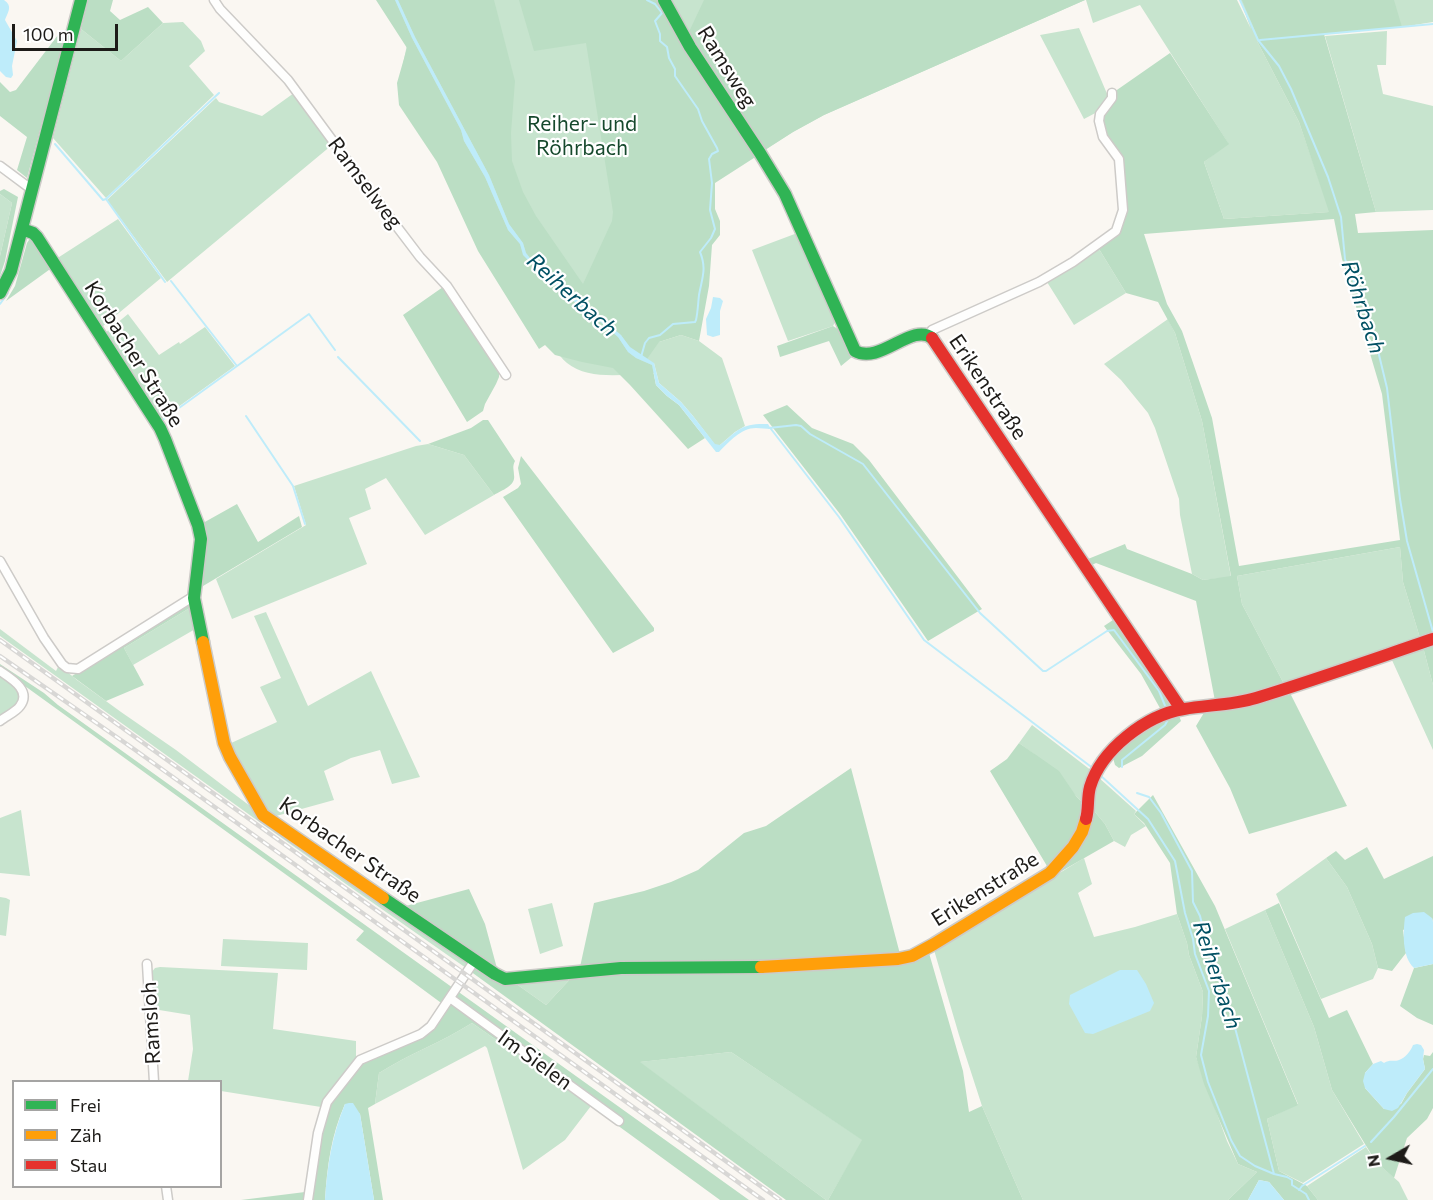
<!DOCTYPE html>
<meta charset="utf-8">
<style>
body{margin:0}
#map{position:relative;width:1433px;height:1200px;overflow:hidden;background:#faf7f2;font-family:Commissioner,sans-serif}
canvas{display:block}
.legend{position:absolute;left:12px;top:1080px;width:210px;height:108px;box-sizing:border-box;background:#fff;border:2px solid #a5a4a3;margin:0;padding:8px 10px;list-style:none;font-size:18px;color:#1d1b18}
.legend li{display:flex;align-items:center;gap:12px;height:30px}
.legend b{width:30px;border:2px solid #a5a4a3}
.north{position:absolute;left:1361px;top:1128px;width:60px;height:60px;-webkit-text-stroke:4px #fff;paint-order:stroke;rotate:261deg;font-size:16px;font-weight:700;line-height:24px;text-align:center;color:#1d1b18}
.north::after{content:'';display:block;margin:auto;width:21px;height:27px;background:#1d1b18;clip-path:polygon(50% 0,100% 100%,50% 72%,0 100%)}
.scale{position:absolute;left:12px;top:24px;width:106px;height:27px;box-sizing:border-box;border:3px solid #1d1b18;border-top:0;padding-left:8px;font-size:18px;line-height:21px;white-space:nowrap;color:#1d1b18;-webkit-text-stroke:4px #fff;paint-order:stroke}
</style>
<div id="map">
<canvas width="1433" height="1200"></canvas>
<ul class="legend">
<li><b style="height:8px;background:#30b455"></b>Frei</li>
<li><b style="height:8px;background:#ff9f0a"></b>Zäh</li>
<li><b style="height:8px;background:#e5322d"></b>Stau</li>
</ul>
<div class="north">N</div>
<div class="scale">100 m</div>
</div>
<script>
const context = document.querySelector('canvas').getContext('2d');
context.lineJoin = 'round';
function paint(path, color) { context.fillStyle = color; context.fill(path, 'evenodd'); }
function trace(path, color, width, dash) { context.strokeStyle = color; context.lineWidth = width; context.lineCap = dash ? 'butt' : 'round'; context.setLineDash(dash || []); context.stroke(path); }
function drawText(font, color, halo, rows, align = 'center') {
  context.font = font + ' Commissioner,sans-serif'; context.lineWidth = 4.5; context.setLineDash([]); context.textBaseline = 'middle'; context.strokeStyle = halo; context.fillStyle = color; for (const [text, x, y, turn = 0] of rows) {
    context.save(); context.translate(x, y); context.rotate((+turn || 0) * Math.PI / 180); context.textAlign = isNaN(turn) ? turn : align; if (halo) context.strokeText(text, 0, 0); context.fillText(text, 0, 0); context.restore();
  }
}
const green = new Path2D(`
 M389,0h696l-261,115 -31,17 -81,51 -53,159 22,-7 18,6 23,17 23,68 -10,6 -15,13h-5l-22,-29 -12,-14 -22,-19 -5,-20v10c-27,1 -65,8 -87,-10 -5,-4 -9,-10 -13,-14l-155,-266 9,-43z
 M1086,0h151l14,29 -11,-29h193v22l-31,5 -145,14 42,81 31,90 -106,7 -20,-57 24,-19 -88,-138 -47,18z
 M183,22l18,19 4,10 -16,15 25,29 -108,103 -53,-60 28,-109 40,32 42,-38z
 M1079,28l29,68 -7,14 -17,9 -44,-84z
 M1387,31l-1,34h-9l6,29 50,12v104l-57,2 -51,-176z
 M294,93l38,52 -165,137 -60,-82 109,-102 3,4 43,14z
 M0,194l12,9 -12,53z
 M118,219l43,59 -59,49 -46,-68z
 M800,232l37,86 -4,8 -45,15 -36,-91z
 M1099,249l27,44 -52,32 -27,-43z
 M128,314l31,41 20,-13 1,2 25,-17 30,39 -75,54 -55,-87z
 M1168,319l7,14 27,88 29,156 -28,3 -11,-6 -12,-59 -1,-16 -24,-71 -7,-15 -27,-33 -17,-16z
 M428,444l36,11 30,40 -69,40 -39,-57 -21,11 6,20 -22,9 18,46 -135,55 -16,-40 90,-54 -12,-39 122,-40z
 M1400,547l3,35 17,56 -136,46 -42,-80 -5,-28z
 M193,606l4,22 -64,37 -9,-17z
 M266,612l42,94 63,-35 49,106 -28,7 -12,-34 -29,8 -27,13 10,29 -65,18 -40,-74 48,-22 -17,-35 21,-9 -27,-62z
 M0,629l56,42 3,-6 18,15 44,32 55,38 82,62 208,145v11l-120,-84 -346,-248z
 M1423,647l10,38v65l-42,-92z
 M0,674l13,9 7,11 -3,11 -17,12z
 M1032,725l60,46 -7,34 -51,-51 -15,-11z
 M1098,777l38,34 -2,3 12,12 -15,9 -6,12 -11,-6 -9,-17 -15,-18z
 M21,810l9,66 -30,-3v-55z
 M1084,858l8,26 -14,9 16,44 41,-10 42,-13 10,29 2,12 14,37 -1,24 -6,41 31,84 11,23 19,8 -29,28h-205l-41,-94 -23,-71 -25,-85z
 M1326,858l21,29 25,57 6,24 -5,11 -52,20 -45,-105z
 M0,897l6,1 4,2 -4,36 -6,-1z
 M552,903l11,43 -23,8 -12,-45z
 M1265,910l49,117 18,63 32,54 -61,39 -24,-12 -12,-52 31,-15 -73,-175z
 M223,939l85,4 -1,27 -86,-4z
 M160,967l118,6 -5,56 83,12v18l-30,37 -5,11 -100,-16 -1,-9 -32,-1 5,-32 -3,-34 -37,-6 -2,-36 4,-5z
 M573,976l-27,29 -31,-22z
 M472,1023l119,83 -26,34 -42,30 -36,-122 -2,-2 -110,58 4,-31c30,-19 63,-31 93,-50z
 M731,1052l132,88 -35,60h-2l-187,-138z
 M1366,1147l10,15 23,20 9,18h-90l-11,-14z`);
const forest = new Path2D(`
 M88,0h25l-3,11 10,9 28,-13 15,16 -42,38 -40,-32z
 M376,0h19l17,38 49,92 3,11 21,36 23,53 12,14 4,11 4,5 40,37 23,17 27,23 10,15 8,6 16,7 4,20 11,11 12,9 26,33 -17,11 -58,-64 -17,-17 -31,-6 -27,-7 -10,-10 -6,4 -61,-98 -41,-89 -38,-57 -2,-22 10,-35z
 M398,0h96l21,81 -4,52 1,28 11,31 13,24 47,68 29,-63 1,-9 -27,-169 -52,8 -15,-51h142l96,156 -42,27v26l5,12v14l-8,10 -3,41 -10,55 -18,-6 -22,7 -12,17 -18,-12 -8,-12 -28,-24 -23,-16 -40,-37 -4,-5 -3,-10 -14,-19 -20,-49 -74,-138z
 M704,0h381l-261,115 -31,17 -31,20 -75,-116z
 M1242,0h152l8,27 -78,7 52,178 -21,2 3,19 75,-3v404l-13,4 -17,-56 -3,-35 -163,29 5,28 42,80 -32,11 -37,6 -19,-100 -100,-38 -4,2 -4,-6 37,-15 2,5 65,25 11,6 28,-4 -29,-155 -27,-88 -17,-31 -32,-9 -27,-44 19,-15 4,-75 -16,-23 -5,-15 13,-29 56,-39 59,91 -25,18 20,57 105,-7 -30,-90 -42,-81 2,-1zM1334,219l8,40 40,135 18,146 -161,26 -27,-148 -30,-87 -15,-27 -23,-70z
 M58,35l7,3 -38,140 -10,-8 10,-33 -27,-21v-34l10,10 6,-2z
 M4,189l14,8 -13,64 -5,15v-20l12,-53 -12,-9v-3z
 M29,240h4l20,27 -47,34 9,-15 12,-43z
 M443,287l56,84v6l-3,7 -11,20 -2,7 -16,11 -64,-107z
 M833,326l8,5 9,17 -2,3 4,6 -11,9 -12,-25 -49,16 -3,-11z
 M787,405l25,23 41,16 16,16 113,149 -54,32 -88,-127 -77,-99z
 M483,420h5l27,41c-3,6 -1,8 -1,14 2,11 -12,15 -20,20l-30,-40 -36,-11 43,-16z
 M521,456l133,172v3l-41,22 -110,-156 15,-9 3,-4 -3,-16z
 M237,504l21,38 41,-26 3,11 -104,62 5,-66z
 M191,601l2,5 -69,42 20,37 -38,16 -34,-25z
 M1116,618l46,69 9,19 -10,4 -20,-36 -37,-48z
 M1433,643v42l-10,-38z
 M0,664l44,29 14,12 691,495h-29l-129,-94 -119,-83c-30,19 -63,31 -93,50l-4,31 -7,4 15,92h-9l-14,-86 -15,-10c-14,31 -18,63 -20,96h-13l5,-47 13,-50 32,-40 72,-35 14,-20 -92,-68 8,-9 -364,-263z
 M1289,691l58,115 -98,28 -19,-46 -34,-62 9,-15z
 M1178,713l3,8 -39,35 -23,12 -4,-3 -2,-7 17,-19 13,-9z
 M1019,743l40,28 17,25 9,9 5,1 15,18 9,17 -61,35 -63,-105 17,-12z
 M851,768l49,186 -99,8 -221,5 14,-64 50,-12 27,-9 27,-12 46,-37 22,-7z
 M1153,795l62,111 83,199 -31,14 12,52 28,15 11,14h-34l-15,-18 -10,-2 -11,20h-20l29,-28 -19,-8 -34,-80 -8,-27 6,-41 1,-24 -14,-37 -2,-12 -10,-29 -7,-51 -26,-40 -10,-9z
 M1367,847l17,32 49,-23v66l-1,-4 -29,12 3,23 -14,18 -14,-3 -6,-24 -25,-57 -21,-29 10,-7 9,9z
 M469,889l16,35 13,48 -96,-65z
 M1279,903l50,115 18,-8 26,54 -8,9v15l19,21 17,-5 6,-11 18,-24 -2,-10 1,-4 6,1 3,-4v56l-6,11 -20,19 -13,40 -18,-16 -44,-72 -18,-63 -49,-117z
 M929,953l34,118 6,41 13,-6 41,94h-195l34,-60 -131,-88 -91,10 186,138h-40l-316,-229 8,-4 6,2 23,17 8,-3 31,22 27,-29 45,-4 287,-10v2z
 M1433,964v61l-16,-7 -17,-12 14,-38z
 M305,1192l-1,8h-63z`);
const water = new Path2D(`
 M0,0h4c9,6 4,12 1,20l12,21 -5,25 1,9 -2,3 -5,-1 -6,-6z
 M395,0h3l17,37 74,138 20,49 14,19 3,10 4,5 40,36 23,17 28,24 9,12 24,16 5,20 22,19 12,14 22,28 5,1c19,-16 22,-22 48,-21l3,5c-5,0 -10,-1 -15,-1 -15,0 -27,14 -37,24h-3l-37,-47 -12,-9 -11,-11 -4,-20 -16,-7 -8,-6 -10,-15 -27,-23 -23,-17 -40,-37 -5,-5 -3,-11 -12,-14 -23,-53 -21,-36 -3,-11 -49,-92z
 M713,297l7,1 3,3 -3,10v24l-7,2 -6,-2 -1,-16 5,-11z
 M1424,912l8,6 1,4v42l-19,4c-12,-11 -11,-35 -9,-51l8,-4z
 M1120,970h17l9,14 8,19 -4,8 -57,23 -8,-1 -16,-29 1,-9z
 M1417,1044l4,1 3,5 -1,9 2,10 -18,24 -9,15 -6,3 -8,-2 -19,-21 -2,-7 2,-8 8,-9 8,-3 3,2c6,-4 9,-1 15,-3 6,-2 12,-9 14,-15z
 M349,1103h4l7,11 14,86h-49c2,-33 7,-65 20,-96z
 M1259,1180l10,2 15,18h-36z`);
const stream = new Path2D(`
 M1240,0l18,40 21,26 12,23 37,88 13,40 4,42 28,71 14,58 13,111 7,42 26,91
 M1260,40l173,-16
 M55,144l48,56 3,-1 59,83
 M106,199l113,-106
 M171,281l66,85
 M0,304l8,-11
 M338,357l82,84
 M641,357l4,-14 4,-5 11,-3 13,-11 22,-2 1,-2c2,-9 2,-17 3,-25 3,-17 8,-26 1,-43l11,-14 4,-9 -5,-19 2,-27 -3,-24 3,-5 6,-3 -1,-3 -15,-27 -4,-12 -23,-33v-7l-6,-11 -2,-11 -7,-6v-7l-5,-13 7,-8 -7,-9 -8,-4
 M246,416l47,70 12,38
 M161,421l148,-107 26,36
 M769,428l27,-3 5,1 9,8 53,30 117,149 63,58h3l61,-40 7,-1 45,61 7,17
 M771,429l68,88 85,123 170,129
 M1122,767v-7l43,-35 4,-7v-2
 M1100,775l48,44 27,42 10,52 8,26 2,15 14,37 -1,25 -7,39 7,27 23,58 9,16 15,10 19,8 13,3 5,3v5l14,9 3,6
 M1137,793l12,4 12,16 31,58 1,31 7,14 10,40 16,38 48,180
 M1371,1142l23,-25 39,-48
 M1299,1190l3,-4 63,-40`);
const street = new Path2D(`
 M214,0l6,9 68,71 78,106 54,71 27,29 59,89
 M0,166l27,20 6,1
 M928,335l4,-5 107,-48 34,-20 43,-31 7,-21 -4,-51 -16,-22 -4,-16 1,-7 12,-16v-5
 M0,561l44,77 18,26 5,4 11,1 113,-71h3
 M0,671c10,7 32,19 20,35 -4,6 -14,10 -20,15
 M147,964l7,118
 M450,998l169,123
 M166,1186l2,14
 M308,1200l10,-67 9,-31 33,-42 61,-26 10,-8 44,-66`);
const fast = new Path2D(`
 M664,0l26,47 70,106 25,41 70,157c25,14 57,-29 77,-13
 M22,229l11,4 4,4 123,191 5,11 33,86 3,14 -7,59 9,44
 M0,293l11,-22 70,-271
 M383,898l112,76 10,5 116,-11 140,-1`);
const slow = new Path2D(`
 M203,642l21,101 6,14 33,58 120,83
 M761,967l137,-8 14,-3 22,-12 116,-71 23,-26 9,-15 4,-13`);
const jam = new Path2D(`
 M932,338l249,371
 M1086,819c3,-10 1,-21 4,-32 11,-37 56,-72 94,-78 23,-4 49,-4 72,-11 59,-18 118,-39 177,-59`);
const rail = new Path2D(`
 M0,640l780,560
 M0,656l131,91 632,453`);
const streetNames = [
 ["Ramsweg",727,67,58],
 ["Ramselweg",365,183,53],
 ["Korbacher Straße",134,354,58],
 ["Erikenstraße",988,387,56],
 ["Korbacher Straße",350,850,35],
 ["Erikenstraße",985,889,-32],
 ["Ramsloh",151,1023,-93],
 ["Im Sielen",535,1060,36]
];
const parkNames = [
 ["Reiher- und",582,124],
 ["Röhrbach",582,148]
];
const waterNames = [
 ["Reiherbach",572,295,42],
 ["Röhrbach",1363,307,72],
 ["Reiherbach",1217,975,72]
];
paint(green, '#c7e4ce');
paint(forest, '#bbdec4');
paint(water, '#beecfa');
trace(stream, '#beecfa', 2);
trace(street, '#cdcbc8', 11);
trace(fast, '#cdcbc8', 15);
trace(slow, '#cdcbc8', 15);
trace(jam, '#cdcbc8', 15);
trace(street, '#fefefd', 8);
trace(fast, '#30b455', 12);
trace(slow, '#ff9f0a', 12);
trace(jam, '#e5322d', 12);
trace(rail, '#d8d7d5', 4.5);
trace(rail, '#fff', 2, [7]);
drawText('21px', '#1d1b18', '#fff', streetNames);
drawText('21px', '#16492d', '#fff', parkNames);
drawText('italic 22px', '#005063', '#fff', waterNames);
</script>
